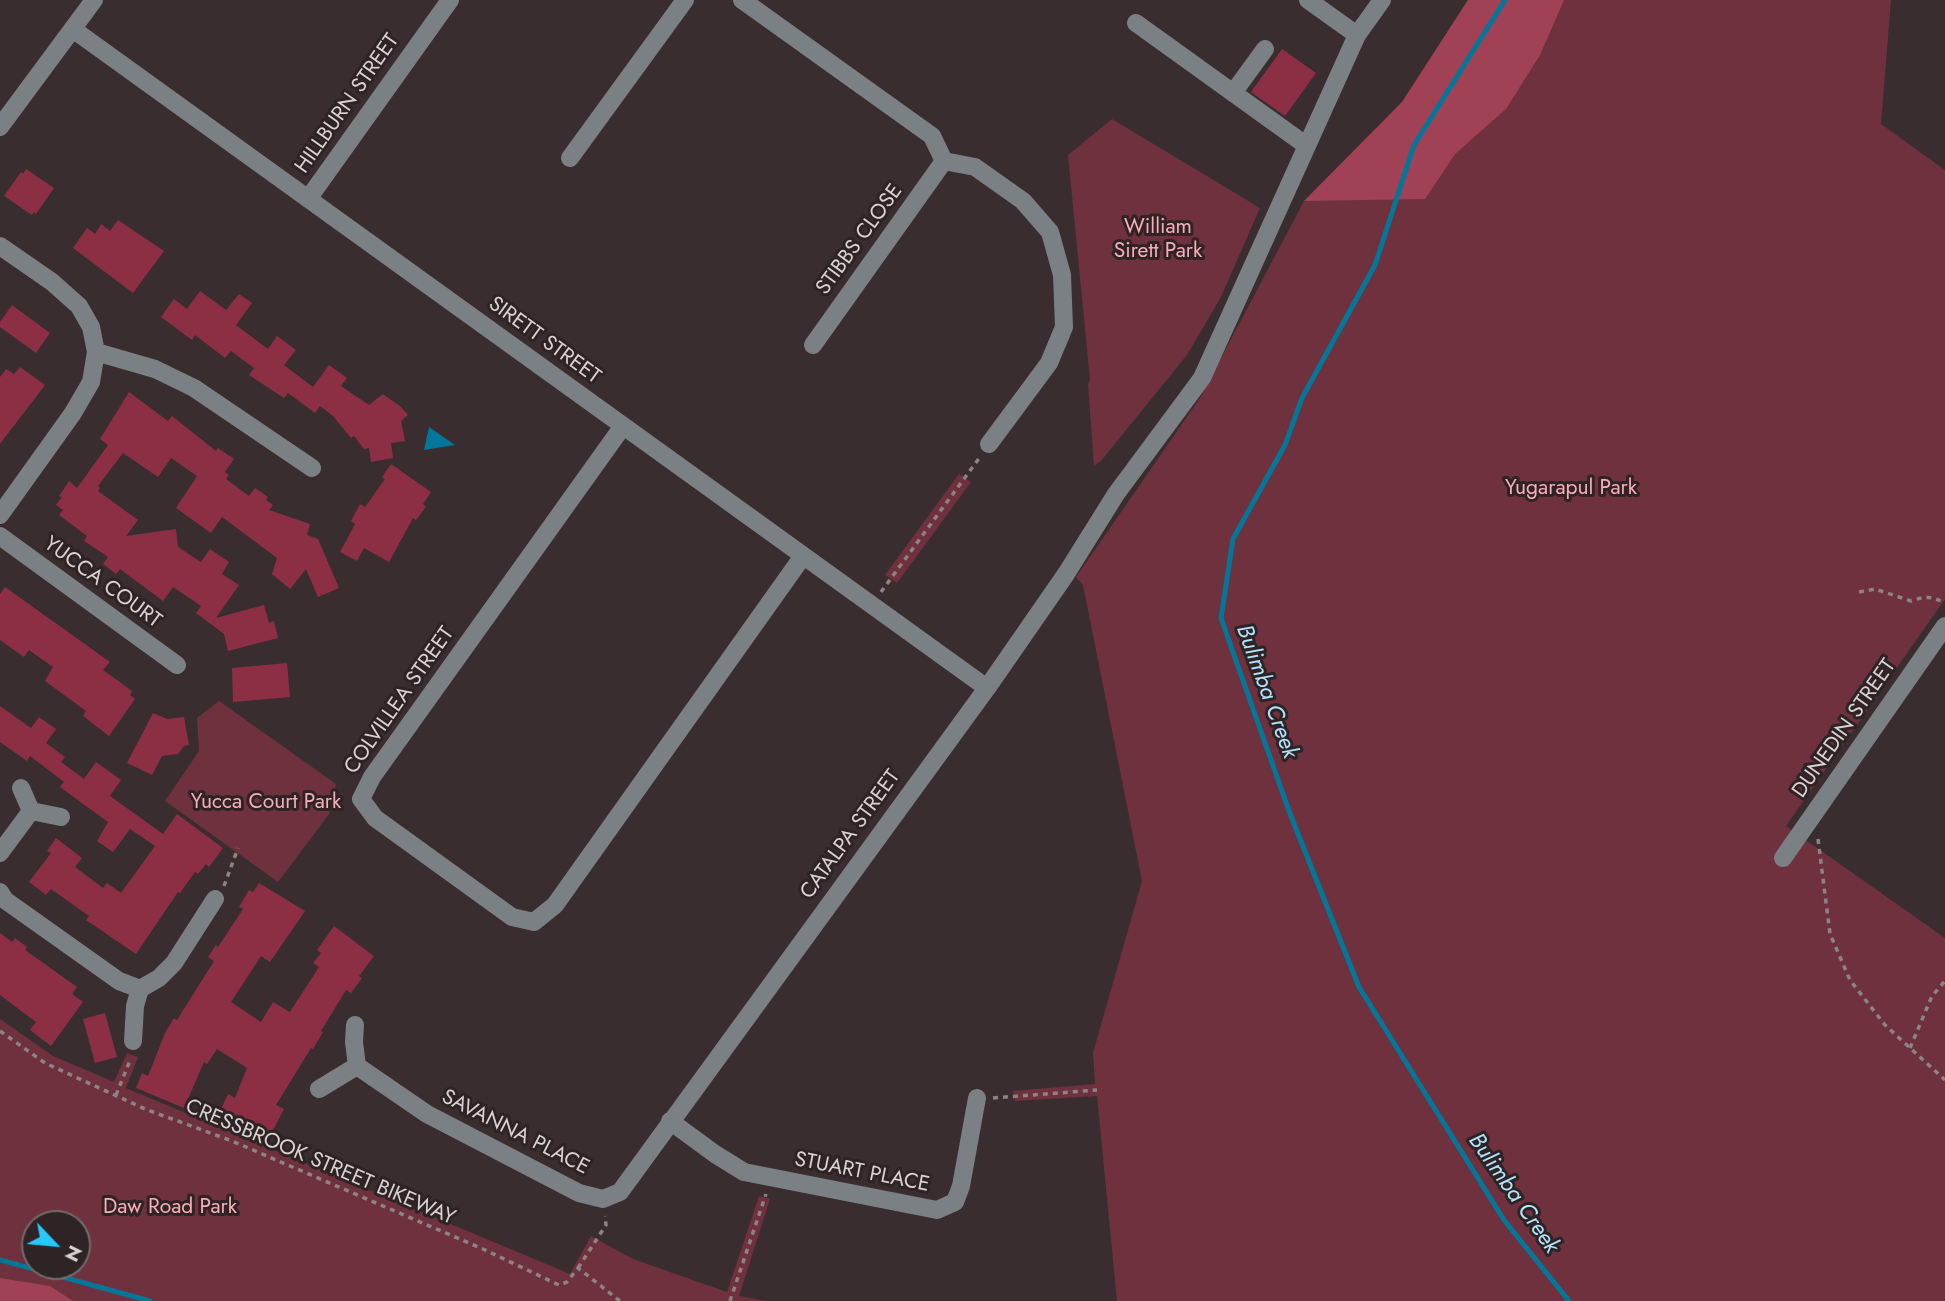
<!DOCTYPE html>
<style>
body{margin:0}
#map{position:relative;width:1945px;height:1301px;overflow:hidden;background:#3a2d2f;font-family:Jost,sans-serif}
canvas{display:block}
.north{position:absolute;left:21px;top:1210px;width:70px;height:70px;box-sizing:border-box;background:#2f2425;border:2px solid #736a6a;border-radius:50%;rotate:116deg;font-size:19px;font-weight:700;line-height:28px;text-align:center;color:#dad2d2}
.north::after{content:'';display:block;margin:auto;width:24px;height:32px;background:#26c9fe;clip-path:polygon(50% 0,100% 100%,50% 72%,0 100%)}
</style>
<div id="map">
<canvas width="1945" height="1301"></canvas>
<div class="north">N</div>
</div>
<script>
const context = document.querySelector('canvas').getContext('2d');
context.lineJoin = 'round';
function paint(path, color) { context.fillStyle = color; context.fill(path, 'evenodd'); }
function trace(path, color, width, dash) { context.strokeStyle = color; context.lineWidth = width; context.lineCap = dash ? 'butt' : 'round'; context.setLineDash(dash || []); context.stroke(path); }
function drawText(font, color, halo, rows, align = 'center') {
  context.font = font + ' Jost,sans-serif'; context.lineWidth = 6; context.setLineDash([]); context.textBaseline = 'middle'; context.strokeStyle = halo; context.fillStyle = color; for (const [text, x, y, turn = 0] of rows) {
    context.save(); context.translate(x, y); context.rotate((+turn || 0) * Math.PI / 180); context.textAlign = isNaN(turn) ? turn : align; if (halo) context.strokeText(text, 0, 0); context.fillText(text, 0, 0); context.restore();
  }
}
const green = new Path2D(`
 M1468,0h423l-10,124 64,46v429l-159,227 159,112v363h-828l-20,-205 -82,5 -2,-10 82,-7 -2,-31 49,-172 -59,-296 -7,-8 124,-179 104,-197 98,-99z
 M1112,119l148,89 -39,89 -34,58 -86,106 -7,5 -6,-81 2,-5 -22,-225z
 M959,474l12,8 -74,101 -12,-8z
 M219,701l117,83 -7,30 -51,68 -113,-81 34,-50 -2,-33z
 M0,1019l53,37 61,26 13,-29 11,4 -12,31 444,186 21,-38 42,23 94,33 32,-96 11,3 -31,97 27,5h-766zM35,1224h42v42h-42z`);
const forest = new Path2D(`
 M1468,0h96l-24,55 -34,54 -51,45 -30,45 -121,2 98,-99z
 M0,1278l50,8 23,15h-73z`);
const water = new Path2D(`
 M429,427l26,18 -31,5z`);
const stream = new Path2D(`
 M1505,0l-91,145 -39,120 -73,133 -17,47 -52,94 -12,79 68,193 70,176 145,233 65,81
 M0,1260l150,41`);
const building = new Path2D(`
 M1282,49l34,24 -31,43 -34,-24z
 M26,169l28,19 -18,26 -2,-2 -2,3 -28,-19 17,-24 2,2z
 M118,220l46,31 -31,42 -60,-45 14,-20 8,6 6,-10 9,7z
 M200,291l26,19 13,-16 13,9 -16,22 32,24 9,-13 19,14 -12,15 29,22 16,-22 18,13 -6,8 28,19 14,-11 18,13 7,8 -7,6 4,20 -14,2 2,15 -22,4 -2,-14 -5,1 -10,-13 -3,2 -18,-22 -13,-10 -5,7 -27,-20 -4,5 -35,-23 5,-7 -23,-17 -6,7 -30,-23 -3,5 -31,-23 13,-18 13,10z
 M12,305l38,28 -14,20 -36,-26v-5z
 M20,367l25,18 -45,59v-67l6,-8 8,5z
 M129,392l39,29 4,-5 44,35 2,-3 16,11 -9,13 4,3 -3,4 23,17 6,-8 13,9 -2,3 7,5 -4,5 41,14 -3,11 11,4 21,49 -21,9 -12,-28 -16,20 -18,-15 5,-16 -55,-41 -11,16 -35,-25 21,-32 -26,-18 -13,19 -35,-24 -25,33 2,2 -2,3 40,29 -12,16 50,-7 2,18 23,15 9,-13 19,13 -7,12 17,11 -23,33 48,-13 5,18 5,-2 4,17 -50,13 -4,-17 -28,-21 5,-7 -28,-19 -10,14 -43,-32 -4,5 -13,-10 5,-7 -24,-16 3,-5 -28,-21 4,-5 -7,-5 6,-8 -3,-1 10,-15 8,7 31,-43 -8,-6z
 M391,464l40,28 -8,12 3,3 -10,13 -3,-2 -24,44 -25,-14 -7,13 -17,-9 15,-28 -4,-3 9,-17 5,3 20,-28 -3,-2z
 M5,587l105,75 -7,8 29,21 -2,4 5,4 -26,37 -26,-20 3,-5 -41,-30 8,-14 -24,-17 -5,7 -24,-17v-46z
 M287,663l3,34 -57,5 -1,-34z
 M0,706l31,22 8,-11 17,12 -10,14 19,14 -4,5 23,17 12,-17 25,18 -11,16 53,38 14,-20 46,34 -14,19 -3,-3 -8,10 -3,-2 -15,21 -2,-1 -42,62 -50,-34 3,-4 -38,-27 -5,6 -17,-13 22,-29 -4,-2 9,-13 26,20 -7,9 28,21 4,-5 14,10 34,-47 -25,-17 -17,23 -16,-11 11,-19 -48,-35 4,-5 -34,-26 -3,5 -27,-19z
 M153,713l14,6 17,-2 5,28 -5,1 -6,8 -16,2 -10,19 -25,-12z
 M259,883l46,28 -35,51 -9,-6 -30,46 30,20 12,-20 17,10 29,-45 -6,-4 8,-10 -4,-3 17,-24 40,30 -15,20 3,2 -11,15 -5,-3 -25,41 2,1 -10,17 -2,-1 -35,57 8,4 -14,27 -17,-7 2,-5 -34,-15 7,-15 7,4 12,-30 -30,-19 -10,15 -3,-2 -20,46 -48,-20 6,-15 6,3 17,-43 9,-15 3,2 37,-59 -6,-4 8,-12 2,2 25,-38 -4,-2 10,-17 4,2z
 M0,933l12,9 3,-4 12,9 -2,3 52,37 -5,7 11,8 -32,44 -21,-16 6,-8 -36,-27z
 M105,1013l12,44 -22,6 -12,-44z`);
const path = new Path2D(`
 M881,592l99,-135
 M1859,592l16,-3 36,12c14,-5 21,-5 34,2
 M1818,839l12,95 20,46 35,45 60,55
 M224,886l14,-38
 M0,1031l45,32 100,46 87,32 251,108 76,36 8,-3 11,-14 42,33
 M1910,1048l22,-52 13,-15
 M116,1095l15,-37
 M993,1098l104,-8
 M578,1268l28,-43 -1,-9
 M730,1301l36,-107`);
const minor = new Path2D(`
 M742,0l190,136 12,25 31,6 48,34 27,31 12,43 2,52 -15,36 -60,81
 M1308,0l49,35
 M1136,23l171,123
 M74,30l913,658
 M1233,93l32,-44
 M0,127l94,-127
 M570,158l115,-158
 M308,199l142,-199
 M0,246l52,36 27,24 12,21 5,25 -5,30 -18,31 -73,102
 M813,345l131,-184
 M96,352l59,17 39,19 118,80
 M623,426l-251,351 -11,22 14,19 137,99 22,5 21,-17 248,-349
 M0,536l177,129
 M21,788l10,23 30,6
 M0,853l31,-42
 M1783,858l162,-232
 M0,892l5,8 114,81 21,8 19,-11 15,-15 41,-64
 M133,1041l2,-35 5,-17
 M357,1066l70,48 152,79 24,6 17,-7 367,-504 79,-114 50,-80 86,-116 155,-343 25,-35
 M319,1089l38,-23 -3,-24 1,-17
 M670,1121l45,33 29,18 193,38 18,-8 6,-16 16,-88`);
const streetNames = [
 ["HILLBURN STREET",348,104,-55],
 ["STIBBS CLOSE",860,240,-54],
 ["SIRETT STREET",544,341,36],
 ["YUCCA COURT",102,583,36],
 ["COLVILLEA STREET",400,701,-55],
 ["DUNEDIN STREET",1845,729,-55],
 ["CATALPA STREET",851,835,-54],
 ["SAVANNA PLACE",515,1133,27],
 ["CRESSBROOK STREET BIKEWAY",320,1163,23],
 ["STUART PLACE",862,1173,11]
];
const parkNames = [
 ["William",1158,228],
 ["Sirett Park",1158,252],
 ["Yugarapul Park",1571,489],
 ["Yucca Court Park",266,803],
 ["Daw Road Park",170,1208]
];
const waterNames = [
 ["Bulimba Creek",1266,692,70],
 ["Bulimba Creek",1513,1194,55]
];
paint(green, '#6f313e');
paint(forest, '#a04155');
paint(water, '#03779a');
trace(stream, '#03779a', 5);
paint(building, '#8c2f45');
trace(path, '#8d8384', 3.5, [5, 5]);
trace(minor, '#7a8083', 18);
drawText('21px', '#dad2d2', '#2f2425', streetNames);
drawText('21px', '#fcacb8', '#2f2425', parkNames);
drawText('italic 23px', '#b0e4fc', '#2f2425', waterNames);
</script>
